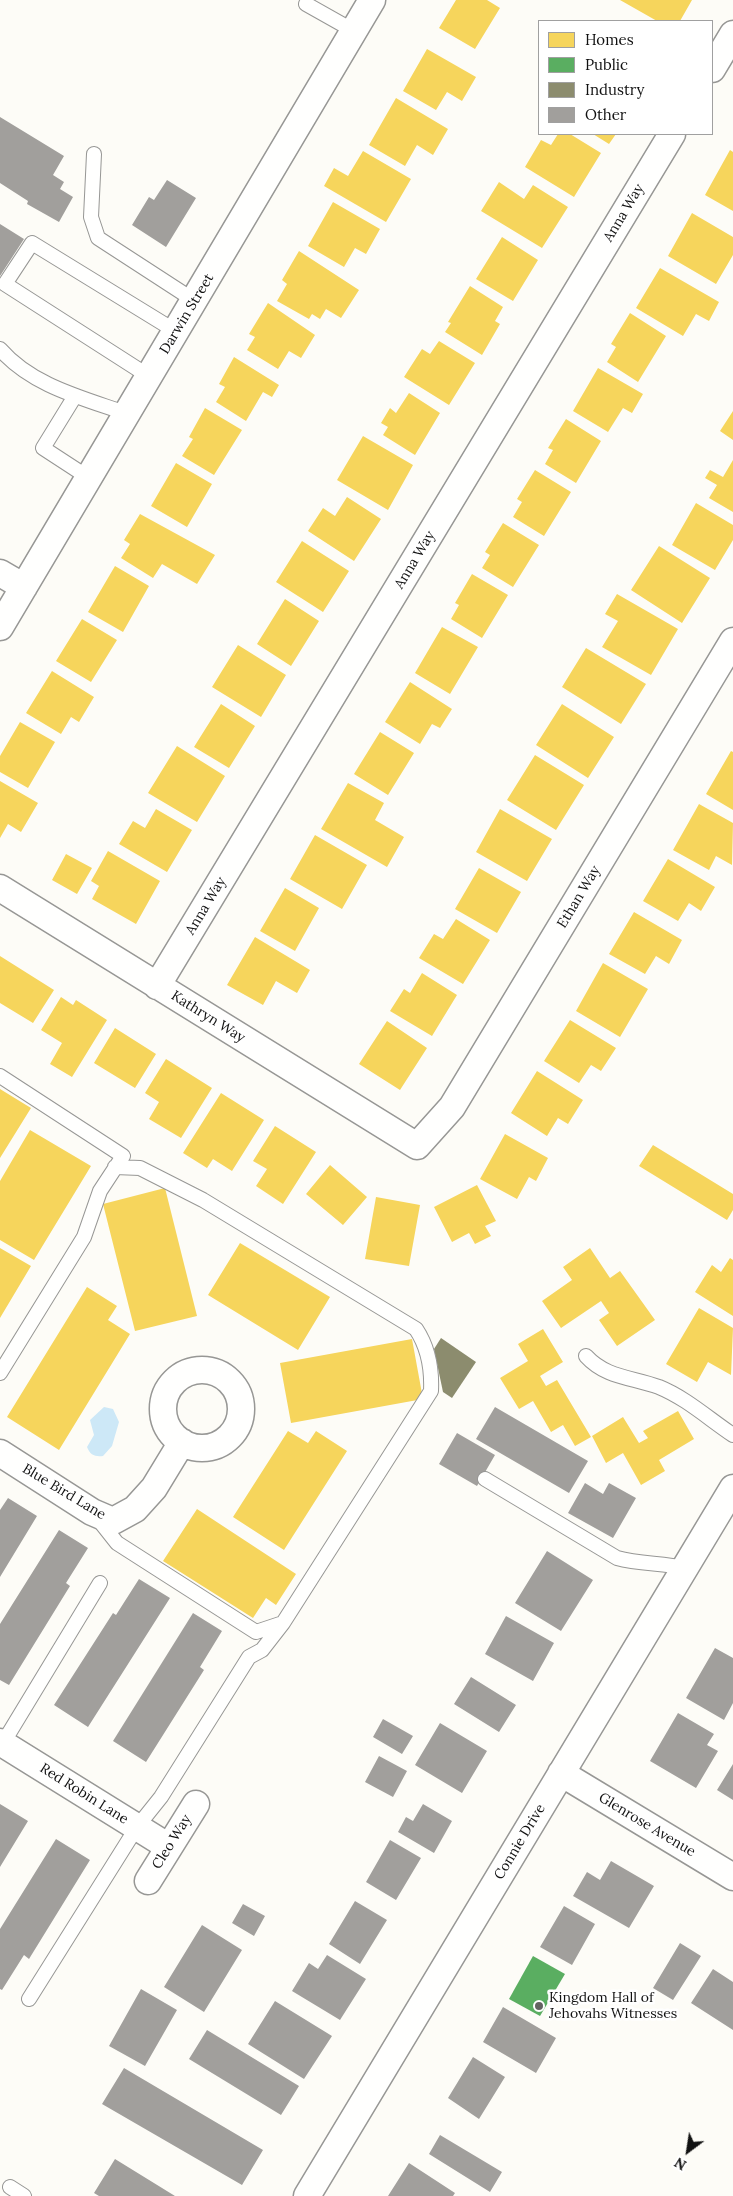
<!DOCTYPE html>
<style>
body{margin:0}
#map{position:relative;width:733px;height:2196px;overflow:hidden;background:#fdfcf7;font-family:Lora,serif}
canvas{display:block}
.legend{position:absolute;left:538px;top:20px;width:175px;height:115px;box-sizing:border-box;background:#fff;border:1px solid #a0a0a0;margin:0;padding:6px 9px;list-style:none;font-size:15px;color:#111}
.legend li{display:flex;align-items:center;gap:10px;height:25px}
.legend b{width:25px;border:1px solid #a0a0a0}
.north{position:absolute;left:663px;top:2126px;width:50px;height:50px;-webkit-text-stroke:4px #fff;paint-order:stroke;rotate:211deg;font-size:14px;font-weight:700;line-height:20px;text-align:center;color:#111}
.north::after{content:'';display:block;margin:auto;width:18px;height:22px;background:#111;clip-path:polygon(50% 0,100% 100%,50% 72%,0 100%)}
</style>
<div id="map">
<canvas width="733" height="2196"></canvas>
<ul class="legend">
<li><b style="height:14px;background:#f6d55c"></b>Homes</li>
<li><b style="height:14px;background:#5aae61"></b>Public</li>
<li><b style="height:14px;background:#8c8c6e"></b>Industry</li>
<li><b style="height:14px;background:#a19f9c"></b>Other</li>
</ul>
<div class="north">N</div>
</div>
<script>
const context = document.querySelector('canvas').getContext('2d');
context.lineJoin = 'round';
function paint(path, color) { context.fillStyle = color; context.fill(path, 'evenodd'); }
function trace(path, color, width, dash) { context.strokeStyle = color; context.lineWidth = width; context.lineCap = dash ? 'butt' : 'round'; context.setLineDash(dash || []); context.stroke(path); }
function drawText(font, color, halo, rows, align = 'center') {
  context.font = font + ' Lora,serif'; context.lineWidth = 5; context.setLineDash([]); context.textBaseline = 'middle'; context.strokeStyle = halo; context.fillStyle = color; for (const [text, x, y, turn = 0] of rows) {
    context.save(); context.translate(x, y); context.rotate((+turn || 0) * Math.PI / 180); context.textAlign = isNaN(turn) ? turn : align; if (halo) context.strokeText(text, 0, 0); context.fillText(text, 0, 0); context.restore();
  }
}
const water = new Path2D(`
 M104,1407l9,2 6,13 -7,24 -9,10c-8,1 -13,-1 -16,-9l7,-12 -4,-15z`);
const homes = new Path2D(`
 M456,0h31l13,8 -25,41 -36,-21z
 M620,0h72l-12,21h-23z
 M427,49l49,28 -14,24 -15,-9 -11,18 -33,-19z
 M396,98l52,31 -15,26 -16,-10 -12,21 -36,-21z
 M558,134h12l31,19 -27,44 -49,-30 16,-27 10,5z
 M593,134h23l-7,10z
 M730,150l3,2v59l-28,-16z
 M363,151l48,28 -25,43 -62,-36 10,-18 14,8z
 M499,182l25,17 9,-14 35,22 -26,41 -61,-37z
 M333,202l47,27 -14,25 -11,-6 -11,19 -36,-21z
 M692,213l41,24v18l-17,29 -48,-28z
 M502,237l36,23 -25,41 -37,-22z
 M299,251l60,39 -18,28 -15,-9 -6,10 -8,-5 -3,5 -32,-18 10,-17 -5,-4z
 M660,268l59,34 -10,19 -13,-7 -13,22 -47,-28z
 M470,286l33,21 -8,14 5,3 -18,31 -37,-23 6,-9 -3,-1z
 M268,303l47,32 -14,23 -12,-7 -11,18 -31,-19 8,-13 -6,-3z
 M630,313l36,23 -28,46 -31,-20 9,-15 -5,-3z
 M439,341l36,22 -26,42 -45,-28 18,-28 8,5z
 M234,357l45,28 -7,12 -9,-5 -17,29 -30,-19 9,-15 -6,-3z
 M598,368l45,26 -11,19 -9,-5 -15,24 -35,-21z
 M409,393l31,20 -25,42 -32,-20 5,-8 -7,-4 9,-15 6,5z
 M205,408l37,22 -28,45 -32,-19 11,-17 -4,-2z
 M733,411v29l-13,-9z
 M566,419l35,22 -25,42 -31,-19 8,-14 -5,-2z
 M363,436l50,29 -25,45 -51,-30z
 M733,460v52l-24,-14 8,-13 -12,-7 5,-8 13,7z
 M176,463l36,21 -25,43 -36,-21z
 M535,470l36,22 -27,44 -31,-19 9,-15 -5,-3z
 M347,497l34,22 -27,42 -46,-30 15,-23 12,8z
 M696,503l37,22v15l-18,30 -43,-25z
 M140,514l75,41 -18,29 -35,-20 -9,14 -32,-20 9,-14 -6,-4z
 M503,523l36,22 -26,42 -31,-19 8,-13 -5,-3z
 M302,541l47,30 -26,41 -47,-30z
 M659,546l51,32 -28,45 -51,-33z
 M115,566l34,20 -26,46 -35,-20z
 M472,574l36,21 -26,43 -31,-19 8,-14 -4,-2z
 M617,594l61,35 -27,46 -49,-28 16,-26 -13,-7z
 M285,599l34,22 -28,45 -34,-22z
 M82,619l35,21 -26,42 -35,-21z
 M442,627l36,20 -28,47 -35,-21z
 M238,645l48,30 -25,42 -49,-30z
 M586,648l60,36 -25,40 -59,-37z
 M52,671l42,26 -15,25 -8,-5 -10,17 -35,-21z
 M410,682l42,27 -12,19 -8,-4 -12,20 -35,-22z
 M221,704l34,22 -26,42 -35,-21z
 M562,704l52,33 -26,41 -52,-33z
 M20,722l35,20 -27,46 -28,-16v-16z
 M380,732l34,21 -26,42 -34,-21z
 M177,746l48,30 -28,46 -49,-29z
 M731,751l2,1v58l-27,-16z
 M535,755l49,30 -28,45 -49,-30z
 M0,781l38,22 -17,29 -13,-8 -8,14z
 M348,783l36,20 -9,17 29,17 -17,30 -66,-38z
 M699,804l34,19 -1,42 -16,-9 -7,14 -36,-20z
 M156,809l36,21 -25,42 -48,-28 14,-23 12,7z
 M500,809l52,30 -25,42 -51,-29z
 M315,835l52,30 -25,44 -52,-30z
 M108,851l52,30 -24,43 -44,-25 7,-13 -8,-5z
 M66,854l26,14 -15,26 -25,-14z
 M668,859l47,28 -14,24 -12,-8 -11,18 -35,-20z
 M479,868l42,24 -24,41 -42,-24z
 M285,888l34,20 -24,43 -35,-20z
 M634,912l48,28 -13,24 -13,-8 -11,18 -36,-20z
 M456,919l34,21 -27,44 -44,-26 15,-24 9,5z
 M255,937l55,33 -13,23 -21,-12 -13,24 -36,-20z
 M0,956l54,34 -21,33 -33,-20z
 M603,963l45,26 -28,48 -44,-26z
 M422,973l35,22 -25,41 -42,-25 14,-22 6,4z
 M61,997l12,8 3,-5 31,20 -35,57 -22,-13 12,-21 -21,-13z
 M570,1020l46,28 -15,23 -10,-6 -12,18 -35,-22z
 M387,1021l40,27 -27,42 -41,-26z
 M115,1028l41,26 -21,34 -41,-25z
 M166,1059l46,29 -31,50 -32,-19 10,-17 -14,-9z
 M537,1071l46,29 -15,24 -10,-6 -11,18 -36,-23z
 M0,1089l31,19 -31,50z
 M221,1093l43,27 -32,51 -19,-12 -6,9 -24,-15z
 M275,1126l41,26 -33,52 -27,-18 11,-17 -14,-8z
 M30,1130l61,36 -57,94 -34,-20v-59z
 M505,1134l43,24 -12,23 -7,-4 -12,22 -37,-20z
 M653,1145l80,49v16l-6,10 -88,-54z
 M330,1165l37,32 -24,28 -37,-31z
 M477,1185l19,36 -11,5 6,10 -16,8 -6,-11 -17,9 -18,-35z
 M165,1188l32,128 -62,15 -32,-127z
 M376,1197l44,8 -11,61 -44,-7z
 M240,1243l90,54 -32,53 -90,-55z
 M0,1248l31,18 -31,52z
 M590,1248l20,30 10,-7 35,49 -38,26 -18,-26 10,-7 -8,-12 -40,27 -19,-27 30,-21 -9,-13z
 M730,1258l3,2v56l-38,-24 17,-27 9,7z
 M87,1287l30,19 -9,14 22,14 -71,116 -52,-33z
 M699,1308l34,20 -2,47 -23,-13 -11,20 -31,-18z
 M543,1329l20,33 -23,14 6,10 11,-6 34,57 -16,9 -12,-21 -12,7 -18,-31 -14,8 -19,-31 28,-17 -10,-17z
 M412,1339l11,60 -132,24 -11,-60z
 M678,1411l16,28 -35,21 6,11 -24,14 -18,-32 -17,10 -14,-27 31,-19 16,26 9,-5 -5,-7z
 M288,1431l20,12 8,-12 31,20 -63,99 -51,-33z
 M197,1509l99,65 -20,31 -10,-7 -13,20 -90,-57z`);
const public = new Path2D(`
 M533,1956l32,18 -25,42 -31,-17z`);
const industry = new Path2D(`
 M441,1338l35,24 -24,36 -9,-6 -9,-43z`);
const building = new Path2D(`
 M0,117l64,39 -11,19 11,7 -4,7 13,8 -14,25 -32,-18 1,-3 -28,-18z
 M167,180l29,18 -30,49 -34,-22 17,-28 5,3z
 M0,224l24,15 -24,37z
 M495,1407l93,54 -19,32 -93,-54z
 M457,1433l38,22 -18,31 -38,-22z
 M585,1483l18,11 6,-11 27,15 -23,40 -45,-25z
 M8,1498l29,18 -37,61v-67z
 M59,1530l29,18 -22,35 4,3 -61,99 -9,-5v-56z
 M547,1551l46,29 -32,51 -46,-28z
 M139,1579l31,19 -82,129 -34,-22 59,-92 3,2z
 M193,1613l29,18 -22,36 4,3 -58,92 -33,-21z
 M506,1616l48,27 -21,38 -48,-27z
 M715,1648l18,10v45l-9,17 -38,-22z
 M471,1677l45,28 -17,27 -45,-28z
 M678,1713l36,21 -7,11 11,6 -22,37 -46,-27z
 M383,1719l30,17 -11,18 -29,-17z
 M440,1723l47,28 -25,42 -47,-28z
 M379,1756l28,15 -14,26 -28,-15z
 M733,1764v36l-16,-10z
 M0,1804l28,17 -28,46z
 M423,1804l29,17 -18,32 -36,-21 8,-15 7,4z
 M56,1839l34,21 -61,99 -5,-4 -22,35 -2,-1v-60z
 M390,1840l31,18 -25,42 -30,-18z
 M611,1861l43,25 -25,42 -56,-32 14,-24 13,8z
 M355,1901l32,19 -27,44 -31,-20z
 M243,1904l22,12 -11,20 -22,-13z
 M564,1906l31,18 -23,41 -32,-18z
 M202,1925l40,25 -38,62 -40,-25z
 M680,1943l21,13 -28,44 -20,-12z
 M327,1955l39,24 -26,41 -48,-29 17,-28 9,6z
 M713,1969l20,13v48l-42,-27z
 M141,1989l36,21 -32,56 -36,-20z
 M275,2001l57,35 -28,43 -56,-35z
 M503,2007l53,31 -20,35 -53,-31z
 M207,2030l92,56 -18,29 -92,-56z
 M473,2057l32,20 -26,42 -31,-21z
 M124,2068l139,82 -21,35 -140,-81z
 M440,2135l62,37 -12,20 -61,-38z
 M115,2159l60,37h-76l-5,-3z
 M409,2163l46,30 -2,3h-65z`);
const lane = new Path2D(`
 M306,4l48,27
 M94,154l-3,63 7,21 97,63
 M0,349c32,37 83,49 128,65
 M150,377l-145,-93 27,-41 145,89
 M75,396l-32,52 46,30
 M0,1076l123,80 -23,35 -16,46 -84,136
 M586,1356c20,22 46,21 73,31 27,11 50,32 74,48
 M485,1479l132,79c22,6 45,5 68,10
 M98,1519l19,24 139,89 27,-9 148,-232c1,-22 -3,-44 -15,-62l-213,-129 -63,-32 -25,-1
 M0,1748l100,-165
 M29,1999l108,-172 24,-30 88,-140 13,-7 21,-27
 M10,2187l14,9`);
const street = new Path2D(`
 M712,69l21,-35
 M0,573l24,14
 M0,627l372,-627
 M0,888l417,258 35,-39 281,-466
 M157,986l515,-852
 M163 1409a39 39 0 1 1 78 0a39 39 0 1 1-78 0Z
 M0,1453l92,59 21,9 22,-12 19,-21 28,-46
 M0,1742l169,105
 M561,1773l172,104
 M148,1881l48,-77
 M307,2196l426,-708`);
const markers = [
 [539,2006,5,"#646362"]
];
const streetNames = [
 ["Anna Way",624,213,-59],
 ["Darwin Street",187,314,-59],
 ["Anna Way",415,560,-59],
 ["Ethan Way",579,897,-59],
 ["Anna Way",206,906,-59],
 ["Kathryn Way",208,1017,32],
 ["Blue Bird Lane",64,1492,31],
 ["Red Robin Lane",84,1794,32],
 ["Glenrose Avenue",647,1825,31],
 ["Cleo Way",172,1842,-58],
 ["Connie Drive",520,1842,-59]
];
const poiNames = [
 ["Kingdom Hall of",549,1998],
 ["Jehovahs Witnesses",549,2014]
];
paint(water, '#cde8f7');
paint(homes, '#f6d55c');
paint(public, '#5aae61');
paint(industry, '#8c8c6e');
paint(building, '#a19f9c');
trace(lane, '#979795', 16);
trace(street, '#979795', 29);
trace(lane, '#fffffe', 14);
trace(street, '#fffffe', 26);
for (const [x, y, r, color] of markers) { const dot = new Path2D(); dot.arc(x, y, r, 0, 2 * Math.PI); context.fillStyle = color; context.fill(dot); trace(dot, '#fff', 2); }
drawText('14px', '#111', '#fff', streetNames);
drawText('14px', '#111', '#fff', poiNames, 'left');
</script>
